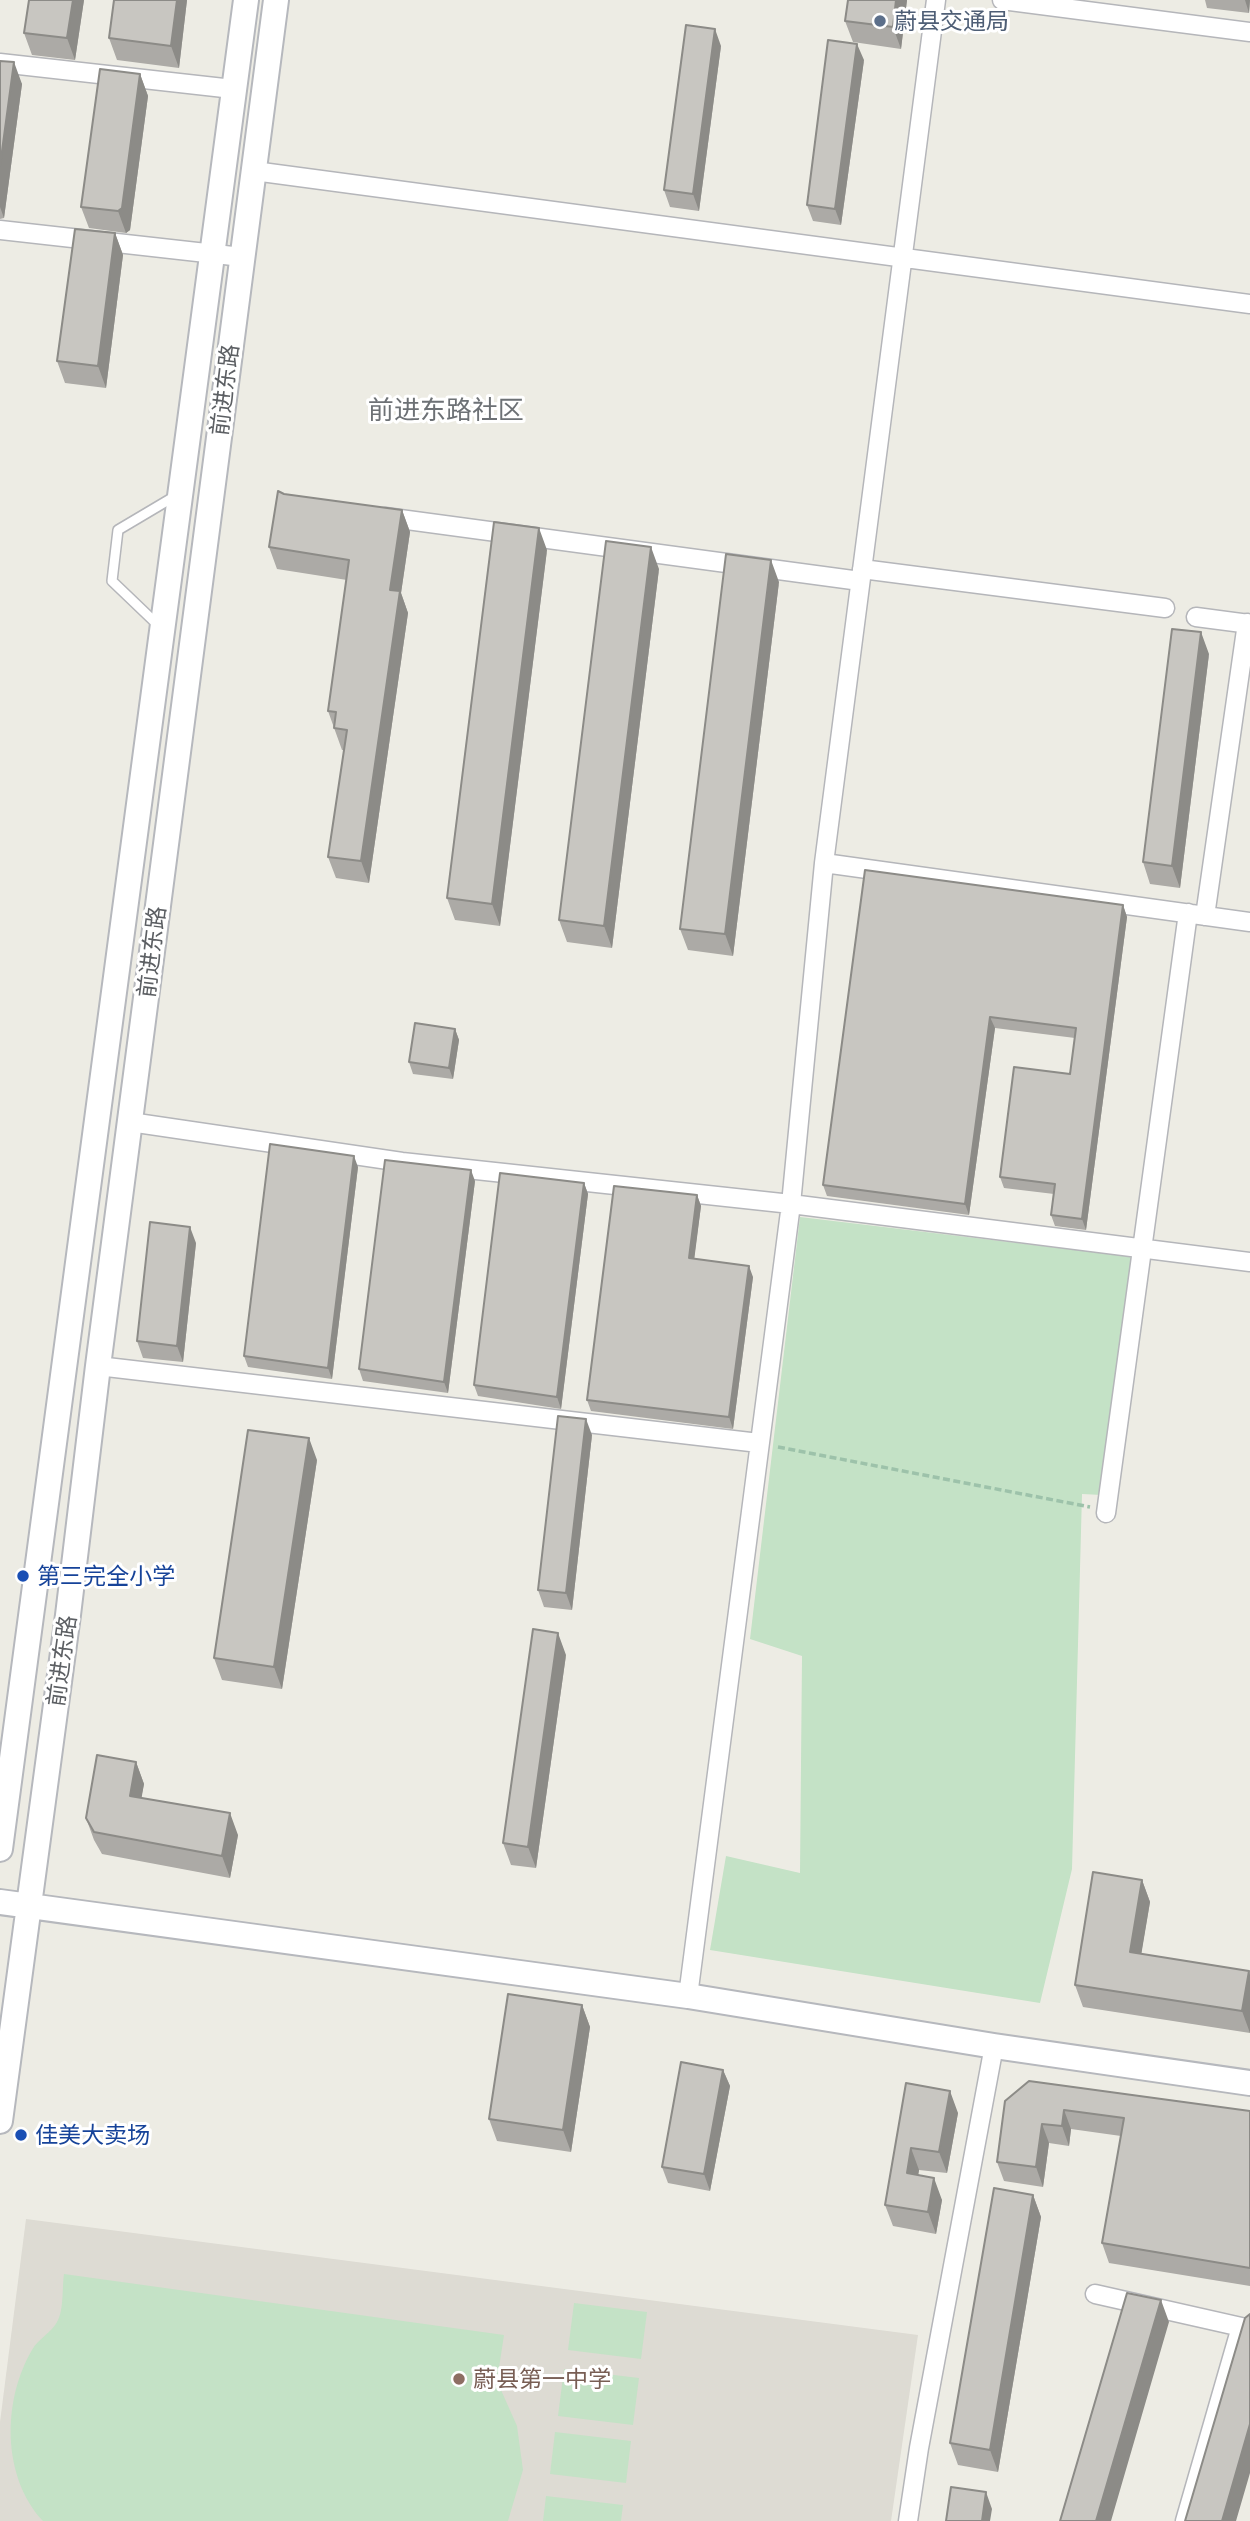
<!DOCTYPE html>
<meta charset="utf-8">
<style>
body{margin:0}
canvas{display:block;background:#edece4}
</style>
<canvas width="1250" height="2521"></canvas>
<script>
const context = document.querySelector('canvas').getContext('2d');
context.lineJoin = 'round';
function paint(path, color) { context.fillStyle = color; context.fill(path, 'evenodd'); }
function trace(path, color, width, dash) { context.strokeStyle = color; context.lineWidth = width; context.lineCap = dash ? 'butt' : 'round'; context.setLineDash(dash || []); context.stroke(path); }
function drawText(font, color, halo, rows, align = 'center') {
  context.font = font + ' "Exo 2","Noto Sans SC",sans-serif'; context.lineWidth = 6; context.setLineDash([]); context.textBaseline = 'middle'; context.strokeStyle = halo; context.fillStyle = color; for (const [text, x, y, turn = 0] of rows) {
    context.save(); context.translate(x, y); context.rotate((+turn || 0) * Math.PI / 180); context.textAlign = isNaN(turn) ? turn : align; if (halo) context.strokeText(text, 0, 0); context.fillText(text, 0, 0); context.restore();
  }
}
const education = new Path2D(`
 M26,2219l892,116 -27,186h-891v-99z`);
const green = new Path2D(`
 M800,1217l334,40 -32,238 -20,-1 -10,375 -32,134 -330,-53 16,-94 74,17 2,-217 -52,-17z
 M64,2274l440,61 -7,46 20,45 6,44 -15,51h-465c-41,-44 -41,-120 -11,-171 6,-11 19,-17 25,-28 7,-11 5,-35 7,-48z
 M574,2303l73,9 -6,47 -73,-9z
 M564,2369l75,9 -6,47 -75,-9z
 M555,2432l76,9 -5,42 -76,-9z
 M546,2496l77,9 -2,16h-78z`);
const path = new Path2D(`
 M778,1447l312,60`);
const lane = new Path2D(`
 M159,626l-47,-45 6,-51 59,-35`);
const street = new Path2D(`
 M1002,0l248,32
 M0,63l233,26
 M254,171l996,133
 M0,230l242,27
 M385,517l475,64
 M862,569l303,39
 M1196,617l54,7
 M824,863l426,59
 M1205,916l42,-293
 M130,1122l272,40 389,42 459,58
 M98,1366l661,77
 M1106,1513l82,-600
 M688,1996l103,-792 33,-341 112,-863
 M1095,2294l155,35
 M908,2521l11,-73 75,-402
 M1185,2521l56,-194`);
const secondary = new Path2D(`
 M0,1849l246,-1849
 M0,1902l688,94 306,50 256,37
 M0,2121l68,-506 30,-249 178,-1366`);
const wall = new Path2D(`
 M84,0l-9,60 -43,-5 -8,-22z
 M187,0l-8,68 -62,-8 -8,-22z
 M907,0l-6,49 -48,-7 -8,-21z
 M1205,0h45l-1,13 -42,-5z
 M721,46l-22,165 -29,-4 -6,-17z
 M864,60l-23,165 -28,-4 -6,-16z
 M0,61l22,23 -18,134 -4,1z
 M140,74l8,22 -18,134 -4,3 -37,-5 -8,-21z
 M115,233l8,22 -17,133 -41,-5 -8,-22z
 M284,494l118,16 8,22 -9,61 7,20 -39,270 -33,-5 -8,-21 16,-107h-2l-14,-39 19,-131 -70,-11 -8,-22z
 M547,550l-47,376 -45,-6 -8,-22z
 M659,569l-47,379 -45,-6 -8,-22z
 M779,582l-46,374 -45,-6 -8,-21z
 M1209,654l-29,234 -30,-4 -7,-22z
 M865,870l258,35 4,12 -41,313 -31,-4 -4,-11 3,-21 -50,-6 -4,-11 70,-103 5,-36 -80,-10 -26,187 -142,-19 -4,-11z
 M455,1029l4,11 -6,39 -40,-5 -4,-12z
 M358,1167l-26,212 -84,-12 -4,-11z
 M475,1181l-27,212 -85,-12 -4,-12z
 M584,1183l4,11 -27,215 -83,-13 -4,-11z
 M697,1195l4,11 -7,52 59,19 -20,152 -142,-18 -4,-11z
 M196,1243l-13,119 -40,-4 -6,-17z
 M592,1435l-20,175 -28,-3 -6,-17z
 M317,1460l-35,229 -60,-9 -8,-22z
 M566,1655l-30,213 -25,-3 -8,-22z
 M136,1762l8,22 -3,14 97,37 -8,43 -128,-24 -8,-14 -8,-22z
 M1142,1880l8,22 -9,52 108,17 1,4v58l-167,-26 -8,-22z
 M582,2005l8,22 -19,125 -74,-11 -8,-22z
 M723,2070l7,16 -20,105 -42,-8 -6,-16z
 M906,2083l52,30 -11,60 -28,-3 -1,5 24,25 -6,34 -43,-8 -8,-21z
 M1005,2101l245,10v175l-141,-23 -7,-20 19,-107 -50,-7 -2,17 -20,-3 -6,44 -39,-6 -7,-19z
 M1033,2195l8,22 -43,255 -40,-7 -8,-22z`);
const shadedWall = new Path2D(`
 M73,0h11l-9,60 -8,-22z
 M177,0h10l-8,68 -8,-22z
 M896,0h11l-6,49 -8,-22z
 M1245,0h5l-1,13z
 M715,29l6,17 -22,165 -6,-17z
 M857,44l7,16 -23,165 -6,-16z
 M14,62l8,22 -18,134 -4,-11v-41z
 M140,74l8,22 -18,134 -4,3 -8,-22z
 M115,233l8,22 -17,133 -8,-22z
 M402,510l8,22 -9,61 7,20 -39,270 -8,-22 29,-271z
 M539,528l8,22 -47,376 -8,-22z
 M651,547l8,22 -47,379 -8,-22z
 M771,560l8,22 -46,374 -8,-22z
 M1201,632l8,22 -29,234 -8,-22z
 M1123,905l4,12 -41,313 -4,-11z
 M990,1017l5,11 -26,187 -4,-11z
 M455,1029l4,11 -6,39 -4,-11z
 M354,1156l4,11 -26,212 -4,-11z
 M471,1170l4,11 -27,212 -4,-11z
 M584,1183l4,11 -27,215 -4,-12z
 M697,1195l4,11 -8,63 -4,-11z
 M190,1227l6,16 -13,119 -6,-16z
 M749,1266l4,11 -20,152 -4,-12z
 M586,1419l6,16 -20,175 -6,-17z
 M309,1438l8,22 -35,229 -8,-22z
 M558,1633l8,22 -30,213 -8,-21z
 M136,1762l8,22 -6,34 -8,-22z
 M230,1813l8,22 -8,43 -8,-22z
 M1142,1880l8,22 -12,72 -8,-22z
 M1249,1971l1,4v58l-8,-22z
 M582,2005l8,22 -19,125 -8,-22z
 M723,2070l7,16 -20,105 -6,-17z
 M950,2091l8,22 -11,60 -8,-21z
 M1064,2110l7,19 -2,17 -7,-20z
 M1042,2124l7,19 -6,44 -7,-20z
 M911,2148l8,22 -4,25 -8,-22z
 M934,2178l8,22 -6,34 -8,-22z
 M1033,2195l8,22 -43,255 -8,-22z
 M1161,2300l8,22 -58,199h-15z
 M1250,2424v49l-14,48h-14z
 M986,2492l6,17 -2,12h-8z`);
const building = new Path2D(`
 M29,0h44l-6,38 -43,-5z
 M114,0h63l-6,46 -62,-8z
 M848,0h48l-3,27 -48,-6z
 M686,25l29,4 -22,165 -29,-4z
 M828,40l29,4 -22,165 -28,-4z
 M0,61l14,1 -14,104z
 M100,69l40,5 -18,134 -4,3 -37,-4z
 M75,229l40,4 -17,133 -41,-5z
 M278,491l6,3 118,16 -12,80 10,1 -39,270 -33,-4 19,-127 -13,-2 2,-16 -8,-1 21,-151 -80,-13z
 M494,522l45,6 -47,376 -45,-6z
 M606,541l45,6 -47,379 -45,-6z
 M726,554l45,6 -46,374 -45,-5z
 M1172,629l29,3 -29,234 -29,-4z
 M865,870l258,35 -41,314 -31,-4 4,-31 -55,-7 14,-110 56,7 6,-46 -86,-11 -25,187 -142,-19z
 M415,1023l40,6 -6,39 -40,-6z
 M270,1144l84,12 -26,212 -84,-12z
 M385,1160l86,10 -27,212 -85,-13z
 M500,1173l84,10 -27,214 -83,-12z
 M614,1186l83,9 -8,63 60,8 -20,151 -142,-17z
 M150,1222l40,5 -13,119 -40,-5z
 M558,1416l28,3 -20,174 -28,-3z
 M248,1430l61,8 -35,229 -60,-9z
 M533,1629l25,4 -30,214 -25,-4z
 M97,1755l39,7 -6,34 100,17 -8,43 -128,-24 -8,-14z
 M1093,1872l49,8 -12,72 119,19 -7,40 -167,-26z
 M508,1994l74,11 -19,125 -74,-11z
 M681,2062l42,8 -19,104 -42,-7z
 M1029,2081l221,30v157l-148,-25 22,-125 -60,-8 -2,16 -20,-2 -6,43 -39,-5 8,-61z
 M906,2083l44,8 -11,61 -28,-4 -4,25 27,5 -6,34 -43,-7z
 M994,2188l39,7 -43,255 -40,-7z
 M1127,2293l34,7 -65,221h-36z
 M1250,2314v110l-28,97h-37l60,-203z
 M951,2487l35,5 -4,29h-36z`);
const markers = [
 [880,21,7,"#5c6f8a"],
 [23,1576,7,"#1a4fb4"],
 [21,2135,7,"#1a4fb4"],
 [459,2379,7,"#8d6e63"]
];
const serviceNames = [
 ["蔚县交通局",894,21]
];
const streetNames = [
 ["前进东路",225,390,-83],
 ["前进东路",152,952,-83],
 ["前进东路",62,1661,-82]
];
const transitNames = [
 ["第三完全小学",37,1576],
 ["佳美大卖场",35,2135]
];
const educationNames = [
 ["蔚县第一中学",473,2379]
];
const quarterNames = [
 ["前进东路社区",446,410]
];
paint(education, '#dddbd3');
paint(green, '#c4e2c6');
trace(lane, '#b5b6ba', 12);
trace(street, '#b5b6ba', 21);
trace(secondary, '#b6b8bd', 28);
trace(path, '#9dc2aa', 3.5, [7, 3.5]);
trace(lane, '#fff', 9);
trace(street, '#fff', 18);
trace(secondary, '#fff', 24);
paint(wall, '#acaaa6');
paint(shadedWall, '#8c8b87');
paint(building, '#c8c6c1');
trace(building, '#8c8b87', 2);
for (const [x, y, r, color] of markers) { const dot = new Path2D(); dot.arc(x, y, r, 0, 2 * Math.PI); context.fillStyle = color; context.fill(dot); trace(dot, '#fff', 2.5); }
drawText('23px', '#4e5e75', '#fff', serviceNames, 'left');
drawText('23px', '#5c5f63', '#fff', streetNames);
drawText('23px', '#164399', '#fff', transitNames, 'left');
drawText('23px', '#785e54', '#fff', educationNames, 'left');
drawText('26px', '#6d7175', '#fff', quarterNames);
</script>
